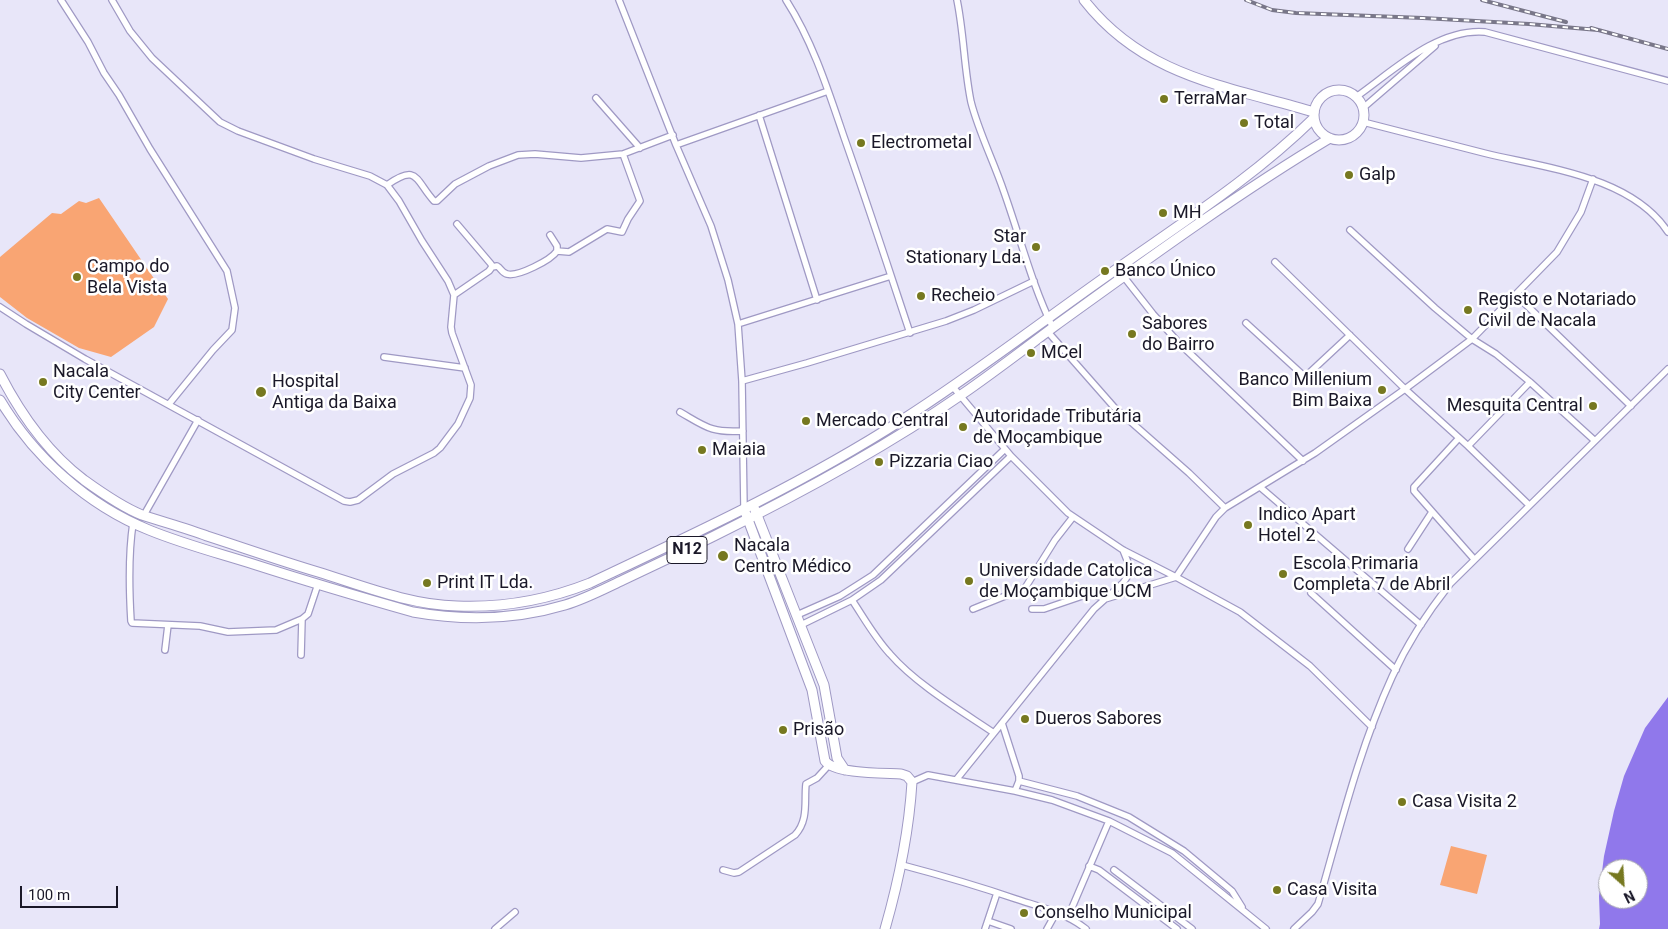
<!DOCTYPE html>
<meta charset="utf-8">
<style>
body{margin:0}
#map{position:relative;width:1668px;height:929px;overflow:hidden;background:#e8e6f9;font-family:Roboto,sans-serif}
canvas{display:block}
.north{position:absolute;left:1598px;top:859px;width:50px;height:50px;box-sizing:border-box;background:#fff;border:1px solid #a3a3a9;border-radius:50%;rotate:154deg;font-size:14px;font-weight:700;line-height:20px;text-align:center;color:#1a1828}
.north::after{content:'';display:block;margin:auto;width:18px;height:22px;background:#767820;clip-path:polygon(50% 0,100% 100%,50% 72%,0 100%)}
.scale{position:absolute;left:20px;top:886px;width:98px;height:22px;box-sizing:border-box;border:2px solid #1a1828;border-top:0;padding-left:6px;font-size:15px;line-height:18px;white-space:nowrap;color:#1a1828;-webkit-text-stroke:4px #fff;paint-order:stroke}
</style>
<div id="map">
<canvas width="1668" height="929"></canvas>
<div class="north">N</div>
<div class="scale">100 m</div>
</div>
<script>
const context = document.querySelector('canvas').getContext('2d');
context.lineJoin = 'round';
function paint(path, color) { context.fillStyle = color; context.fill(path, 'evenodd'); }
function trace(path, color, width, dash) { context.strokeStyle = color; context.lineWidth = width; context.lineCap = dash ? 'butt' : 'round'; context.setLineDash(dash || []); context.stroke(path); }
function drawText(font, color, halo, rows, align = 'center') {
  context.font = font + ' Roboto,sans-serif'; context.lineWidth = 5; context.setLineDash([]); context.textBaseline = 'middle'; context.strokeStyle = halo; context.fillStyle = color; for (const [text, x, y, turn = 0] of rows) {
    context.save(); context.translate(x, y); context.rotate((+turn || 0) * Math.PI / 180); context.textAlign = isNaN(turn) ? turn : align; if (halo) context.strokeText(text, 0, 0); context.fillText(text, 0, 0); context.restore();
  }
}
const green = new Path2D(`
 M99,198l69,101 -14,28 -43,30 -32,-9 -52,-30 -27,-21v-40l52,-44 9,1 18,-13 7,2z
 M1451,846l36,9 -10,39 -37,-9z`);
const water = new Path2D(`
 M1668,697v232h-69l1,-5 -1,-28 5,-40 10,-45 10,-35 21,-48zM1608,869h30v30h-30z`);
const street = new Path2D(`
 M61,0l27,42 16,31 15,22 31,54 77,122 8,37 -3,22 -19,20 -44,54
 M619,0l57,145 35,81 17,54 10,44 4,57 2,128
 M786,0c27,42 42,90 58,137 23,65 44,130 66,196
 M957,0c7,34 7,68 14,102 8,31 23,60 33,90 16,45 28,93 49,136
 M1356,97c37,-26 81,-69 129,-65l183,49
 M596,98l44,50
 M1363,108l72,-62
 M759,115l58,185
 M1363,122c40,10 81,21 121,31 61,15 147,23 184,79
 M676,145l152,-54
 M387,185c31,-22 28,-5 47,16h3l18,-17 34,-18 29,-11 17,-1 46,4 42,-4 50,-19
 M1350,230l85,78 37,31 24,15 34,28 64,58
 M557,251l12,1 38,-23 15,3 6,-13 12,-18 -17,-47
 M1275,262l130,127 63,57 61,59
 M492,267l5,-1c4,2 5,7 10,8 11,3 44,-14 50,-23v-5l-7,-11
 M1124,277l29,37 25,28 125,119
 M454,295l35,-24 3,-4 -1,-3 -34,-40
 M1516,295l115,111
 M0,307l26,17 59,35 259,142 6,1 8,-2 35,-26 41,-21 6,-5 18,-24 12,-26 1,-13 -19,-52 -1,-6 3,-32 -6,-14 -26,-40 -23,-40 -12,-16 -17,-9 -56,-17 -76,-28 -18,-9 -68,-64 -22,-27 -18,-31
 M1246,323l58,53h2l44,-41
 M738,324l153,-48
 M1048,332l66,75 75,66 36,35
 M384,357l81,11
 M742,381l65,-18 139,-42 28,-11 60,-29
 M953,387l58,69 57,57 55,37 53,27 64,35 70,54 62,61
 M680,412c26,15 31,21 63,19
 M1459,438l-45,49v4l60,68
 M1468,446l62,-64
 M1260,487l161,138
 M144,515l54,-95
 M133,523c-5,33 -4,65 -2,98l1,2 68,3 28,6 48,-2 26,-11 6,-5 10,-30
 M1408,549l24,-37
 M1311,593l85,77
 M852,600c12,18 23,38 38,54 26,30 70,56 104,79
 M973,609l52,-21 30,-48 18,-23
 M1032,609h12l47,-16 14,6 71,-22 40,-60 9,-9 90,-55 90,-64 67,-50 85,-87 24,-40 12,-33
 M797,615l43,-19 33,-21 132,-126
 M801,625l51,-25 29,-20 130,-124
 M165,650l3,-25
 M301,655l1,-36
 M1002,723l17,53v5l-4,10
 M956,780l138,-171 29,-26 4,-6 2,-12 -6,-15
 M1019,781l58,15 52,21 55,34 48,40 10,16
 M912,782l16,-7 87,16 37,9 57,21 63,32 94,76
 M902,865c38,10 76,21 114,34 24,8 50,14 70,30
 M1089,866l10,4 78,59
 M723,870l11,3 5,-1 56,-37c14,-15 9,-34 11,-51l11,-6 11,-12
 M1114,870l78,59
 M1068,917l41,-96
 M988,921l23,8
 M495,929l20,-17
 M985,929l12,-36
 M1047,929l9,-16
 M1294,929l18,-17 6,-8c22,-76 41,-155 74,-227 15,-33 35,-64 58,-93l218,-215`);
const secondary = new Path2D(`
 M1084,0c60,77 143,86 230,112
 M753,505l71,180 13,73 8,12
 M744,509l68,181 13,71c10,13 59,12 76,13l6,2 5,6c-3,50 -13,98 -27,147`);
const primary = new Path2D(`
 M1314 115a25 25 0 1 1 50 0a25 25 0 1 1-50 0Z
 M0,374c21,41 47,78 84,106 18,13 38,27 58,35 21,7 44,13 65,21 37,12 74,25 111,36 45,14 92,33 139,34 47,2 90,-6 133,-23 106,-50 212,-99 312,-163 71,-45 139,-98 209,-147 69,-49 142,-95 203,-155
 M0,400c34,57 87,105 149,130 34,14 69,23 104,34 53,17 107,33 160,48 51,9 102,8 152,-7 20,-6 39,-16 58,-25 30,-14 61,-29 91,-44 85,-42 169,-87 247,-141 32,-22 63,-46 94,-69 90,-65 180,-131 275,-188`);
const rail = new Path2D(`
 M1246,0l26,10 24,3 127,5 106,6 69,6
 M1482,0l84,22
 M1591,28l77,21`);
const markers = [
 [1164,99,5,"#767820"],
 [1244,123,5,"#767820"],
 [861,143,5,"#767820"],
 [1349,175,5,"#767820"],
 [1163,213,5,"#767820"],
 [1036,247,5,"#767820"],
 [1105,271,5,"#767820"],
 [77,277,5,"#767820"],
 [921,296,5,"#767820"],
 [1468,310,5,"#767820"],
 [1132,334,5,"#767820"],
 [1031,353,5,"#767820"],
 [43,382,5,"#767820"],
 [1382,390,5,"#767820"],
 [261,392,6,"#767820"],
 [1593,406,5,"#767820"],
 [806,421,5,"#767820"],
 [963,427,5,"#767820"],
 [702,450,5,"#767820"],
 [879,462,5,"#767820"],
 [1248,525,5,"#767820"],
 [723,556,6,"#767820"],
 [1283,574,5,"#767820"],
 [969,581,5,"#767820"],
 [427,583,5,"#767820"],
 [1025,719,5,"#767820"],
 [783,730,5,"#767820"],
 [1402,802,5,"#767820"],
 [1277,890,5,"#767820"],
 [1024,913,5,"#767820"]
];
const shields = [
 [687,550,40]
];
const shieldNames = [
 ["N12",687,550]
];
const poiNames = [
 ["TerraMar",1174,99],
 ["Total",1254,123],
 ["Electrometal",871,143],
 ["Galp",1359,175],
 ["MH",1173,213],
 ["Star",1026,237,"right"],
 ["Stationary Lda.",1026,258,"right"],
 ["Campo do",87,267],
 ["Bela Vista",87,288],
 ["Banco Único",1115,271],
 ["Recheio",931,296],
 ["Registo e Notariado",1478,300],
 ["Civil de Nacala",1478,321],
 ["Sabores",1142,324],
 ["do Bairro",1142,345],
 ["MCel",1041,353],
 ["Nacala",53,372],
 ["City Center",53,393],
 ["Banco Millenium",1372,380,"right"],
 ["Bim Baixa",1372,401,"right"],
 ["Hospital",272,382],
 ["Antiga da Baixa",272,403],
 ["Mesquita Central",1583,406,"right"],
 ["Autoridade Tributária",973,417],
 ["de Moçambique",973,438],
 ["Mercado Central",816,421],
 ["Maiaia",712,450],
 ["Pizzaria Ciao",889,462],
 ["Indico Apart",1258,515],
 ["Hotel 2",1258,536],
 ["Nacala",734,546],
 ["Centro Médico",734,567],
 ["Escola Primaria",1293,564],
 ["Completa 7 de Abril",1293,585],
 ["Universidade Catolica",979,571],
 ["de Moçambique UCM",979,592],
 ["Print IT Lda.",437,583],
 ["Dueros Sabores",1035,719],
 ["Prisão",793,730],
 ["Casa Visita 2",1412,802],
 ["Casa Visita",1287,890],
 ["Conselho Municipal",1034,913]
];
paint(green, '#f9a573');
paint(water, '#9078eb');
trace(street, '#9f99c4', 8);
trace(secondary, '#9f99c4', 11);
trace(primary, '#9f99c4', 11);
trace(street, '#fff', 5.5);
trace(secondary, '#fff', 9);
trace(primary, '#fff', 9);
trace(rail, '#797789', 4);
trace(rail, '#fff', 2, [5.5]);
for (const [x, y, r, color] of markers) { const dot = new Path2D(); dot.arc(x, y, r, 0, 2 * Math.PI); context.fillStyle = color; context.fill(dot); trace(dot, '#fff', 2); }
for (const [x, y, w] of shields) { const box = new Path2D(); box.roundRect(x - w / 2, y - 13.5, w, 27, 4); context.fillStyle = '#fff'; context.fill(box); trace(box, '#1a1828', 1); }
drawText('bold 16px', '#1a1828', null, shieldNames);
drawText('18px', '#1a1828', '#fff', poiNames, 'left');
</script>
